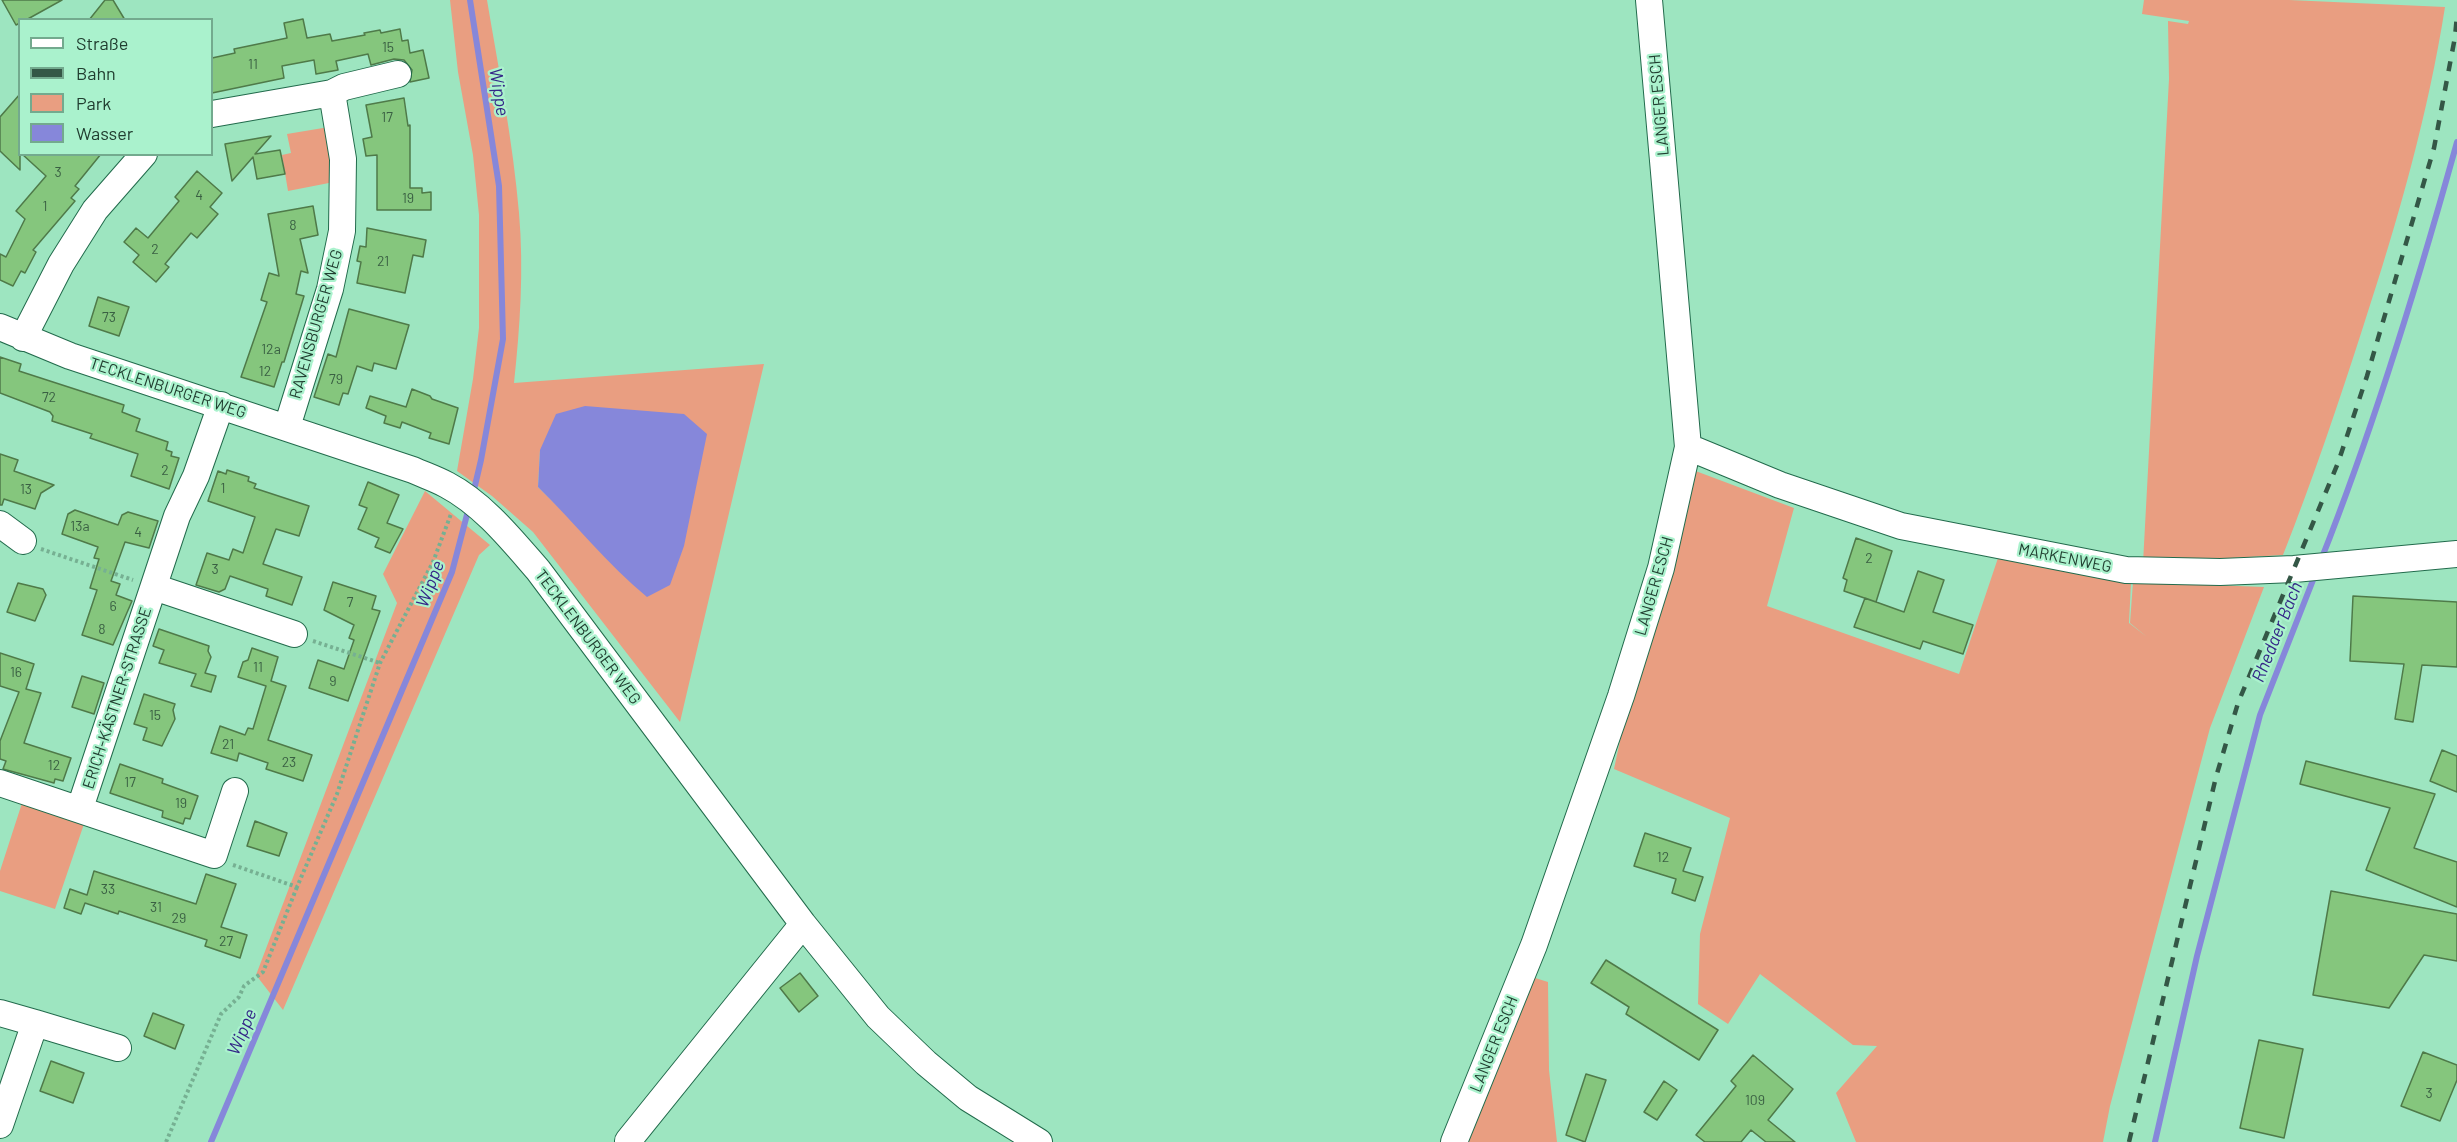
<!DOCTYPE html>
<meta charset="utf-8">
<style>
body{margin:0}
#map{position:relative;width:2457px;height:1142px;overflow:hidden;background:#9de5c0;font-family:Barlow,sans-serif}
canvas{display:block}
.legend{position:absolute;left:18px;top:18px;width:195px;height:138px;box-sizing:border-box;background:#aaf2cd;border:2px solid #73aa8e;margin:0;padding:8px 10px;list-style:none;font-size:18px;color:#213e30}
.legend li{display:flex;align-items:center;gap:12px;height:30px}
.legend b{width:30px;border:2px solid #73aa8e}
</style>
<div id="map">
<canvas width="2457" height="1142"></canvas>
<ul class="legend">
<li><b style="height:8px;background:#fff"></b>Straße</li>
<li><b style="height:8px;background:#345746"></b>Bahn</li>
<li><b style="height:16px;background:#e99e81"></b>Park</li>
<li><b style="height:16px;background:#8687da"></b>Wasser</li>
</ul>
</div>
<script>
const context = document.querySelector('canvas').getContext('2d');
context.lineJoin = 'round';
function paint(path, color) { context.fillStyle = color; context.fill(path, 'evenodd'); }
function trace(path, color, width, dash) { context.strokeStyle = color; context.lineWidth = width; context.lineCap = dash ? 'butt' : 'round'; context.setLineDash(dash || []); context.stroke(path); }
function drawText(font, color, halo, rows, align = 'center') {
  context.font = font + ' Barlow,sans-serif'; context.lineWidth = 4.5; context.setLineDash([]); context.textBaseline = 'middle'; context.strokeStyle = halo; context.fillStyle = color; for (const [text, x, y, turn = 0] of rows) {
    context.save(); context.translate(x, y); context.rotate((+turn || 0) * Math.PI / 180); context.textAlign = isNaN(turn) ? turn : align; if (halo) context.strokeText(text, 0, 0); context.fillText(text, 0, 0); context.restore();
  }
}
const green = new Path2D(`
 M450,0h37c12,71 26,142 32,213 5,57 1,114 -5,170l250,-19 -84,358 -147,-190 -41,-36 -35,-25 16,-92 6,-51v-113l-6,-60 -15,-83zM540,450l41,79 -43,-42z
 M2144,0h145l156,7c-17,108 -47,213 -81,317 -25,78 -51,155 -81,231l-140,8 26,-484 -1,-58 20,3 1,-3 -47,-7z
 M329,127l5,55 -46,9 -6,-36 9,-2 -4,-19z
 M1693,470l101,38 -27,98 192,68 39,-116 133,25 -2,40 18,14 -17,-14 3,-41 131,5 -54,141 -100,378 -7,36h-247l-20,-49 41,-47 -24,-1 -93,-71 -32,50 -30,-20 2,-70 30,-116 -116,-49 15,-71z
 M425,491l65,54 -11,10 -196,455 -27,-35 141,-372 -14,-29z
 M23,800l62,21 -30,88 -55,-18v-20z
 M1532,977l16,5 1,88 8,72h-91z`);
const water = new Path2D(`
 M585,406l99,8 23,20 -23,112 -14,39 -23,12c-40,-33 -72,-74 -109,-110l2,-37 16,-36z`);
const stream = new Path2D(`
 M470,0l29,186 4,153 -22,121 -8,34
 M2321,560c54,-136 97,-277 136,-418
 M211,1142l241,-570 17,-65
 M2155,1142l42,-186 63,-241 55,-140`);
const building = new Path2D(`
 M2,0h60l-36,20h-6v3l-4,2z
 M105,0h8l12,20h-36z
 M303,19l4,19 23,-4 2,7 33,-6 -1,-2 16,-3 1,3 19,-4 2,12 6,-1 2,13 13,-3 6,28 -19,4 2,-12 -8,-10 -10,-1 -23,6 -3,-11 -32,7 2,9 -22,4 -2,-14 -32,6 2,12 -72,15v-35l23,-5 -1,-4 53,-11 -3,-15z
 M20,94v76l-20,-19v-34z
 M404,98l4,28 2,-1v63h12v5l9,-1v18h-54v-55l-11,1 -3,-17 9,-2 -6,-32z
 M271,136l-16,18 25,-4 5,24 -28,5 -4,-22 -21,24 -7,-37z
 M22,154h79l-26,32 4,3 -8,9 4,3 -42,49 3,2 -11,21 -4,-2 -8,15 -13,-6v-26l6,3 19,-38 -9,-8 30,-35z
 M197,171l25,22 -12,14 8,7 -21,24 -6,-5 -26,31 4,3 -13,15 -23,-20 6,-7 -15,-13 12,-14 12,10 31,-37 -4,-4z
 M313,206l5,29 -18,4 8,34 -7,-2 -5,23 8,2 -20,66h-2l-8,25 -33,-10 26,-75 -6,-2 8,-27 10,3 -11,-62z
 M367,228l59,12 -3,17 -10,-2 -8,38 -48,-10 4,-21 -4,-1 3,-15 6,1z
 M98,297l31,10 -10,29 -30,-10z
 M349,309l60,16 -13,44 -22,-6 -2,8 -15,-5 -9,28 -5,-1 -4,12 -25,-8 14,-43 8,3z
 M0,357l21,7 -2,7 105,34 -2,7 18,7 -4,12 32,11 -2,8 6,2 -1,4 8,2 -10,31 -38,-13 7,-22 -48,-16 2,-4 -40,-13 1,-5 -3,-4 -50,-19z
 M412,389l18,7 2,3 26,9 -9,36 -20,-6 2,-5 -29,-11 -2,6 -16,-5 2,-7 -20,-8 4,-12 36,11z
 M0,454l18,6 -4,11 40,14 -13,8 -6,16 -31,-10 -2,6h-2z
 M227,470l22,7 -1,4 8,3 -2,4 55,18 -10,30 -23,-7 -13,35 39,13 -10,28 -26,-9 2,-7 -38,-13 -5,13 -6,3 -23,-7 11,-32 22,7 4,-11 10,4 12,-36 -47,-16 10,-30 8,3z
 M368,482l31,13 -12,28 16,6 -13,24 -15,-6 4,-9 -21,-9 9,-21 -8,-3z
 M75,510l43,15 4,-10 6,-3 30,9 -9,27 -24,-6 -14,39 9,3 -4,11 16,6 -19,44 -31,-10 15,-45 -7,-2 9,-29 -5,-1 4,-11 -36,-13 6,-20z
 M1856,538l36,13 -16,51 -32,-11 3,-11 -4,-2z
 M1918,571l26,9 -11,32 40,13 -10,29 -40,-13 -3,8 -66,-22 11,-29 39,14z
 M333,582l43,14 -4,13 8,2 -32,90 -39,-13 9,-28 26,9 10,-29 -5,-2 5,-13 -30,-15z
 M18,583l25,6 3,6 -11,26 -28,-9z
 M2353,596l104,6v65l-35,-2 -9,57 -18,-3 9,-55 -54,-3z
 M159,629l50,17 -1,5 3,6 -6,16 11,3 -5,16 -20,-6 5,-12 -37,-11 5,-13 -11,-4z
 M252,648l26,9 -7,24 15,5 -18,54 44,15 -9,26 -37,-12 2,-6 -29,-10 -2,8 -26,-8 9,-27 25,9 3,-7 5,1 13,-43 -28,-9 5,-15 5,-2z
 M0,653l34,11 -8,25 15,4 -17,50 47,15 -8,23 -8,-2 -1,4 -51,-14 3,-8 -6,-2v-18l19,-49 -19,-6z
 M82,676l22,7 -10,31 -22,-7z
 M144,694l31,10 -2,6 2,9 -13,27 -19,-6 4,-12 -13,-4z
 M2442,750l15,6v36l-27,-11z
 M2306,761l129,33 -21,54 43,14v45l-91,-37 24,-62 -90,-24z
 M120,764l43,15 -1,4 36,13 -8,23 -5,-1 -2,6 -21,-7 1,-6 -53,-18z
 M255,821l32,12 -8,23 -32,-10z
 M1645,833l46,15 -8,23 20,6 -8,24 -23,-8 4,-14 -42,-13z
 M94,871l102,33 10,-30 30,10 -15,43 26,8 -7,23 -35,-12 2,-6 -88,-29 -1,3 -33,-11 -4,11 -17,-6 6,-19 17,6z
 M2331,891l126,23v47l-33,-6 -35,53 -76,-13z
 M1606,960l112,70 -19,30 -73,-46 3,-7 -38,-24z
 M800,973l18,23 -19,16 -19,-24z
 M153,1013l31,12 -9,24 -31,-13z
 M2259,1040l44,9 -19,89 -44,-10z
 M2423,1052l34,13v15l-17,41 -39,-15z
 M1753,1055l40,34 -25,31 27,22h-29l-15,-12 -10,12h-36l-9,-7 40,-49 -5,-5z
 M51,1061l33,12 -11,30 -33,-12z
 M1586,1074l20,6 -21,62 -19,-7z
 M1664,1081l13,9 -20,30 -13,-8z`);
const path = new Path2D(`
 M41,549l92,31
 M313,641l67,22
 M233,865l64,22 40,-93 43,-131 53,-101 18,-48
 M166,1142l55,-128 18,-17 5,-11 19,-14 34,-85`);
const minor = new Path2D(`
 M212,114l120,-21 12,-6 54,-13
 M0,327l70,29 343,114c11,5 23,9 34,15 36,19 64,54 91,85l265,354 75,93 48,46 42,35 71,44
 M23,338l38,-74 34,-54 49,-56
 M287,427l43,-138 12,-58 1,-72 -11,-66
 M1688,447l92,38 121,41 225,44 94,2 74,-3 163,-15
 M0,524l23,17
 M154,587l140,47
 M0,783l214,72 21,-64
 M80,808l97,-292 19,-40 25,-71
 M0,1013l35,10 -35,102
 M35,1023l83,25
 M628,1141l175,-217
 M1454,1142l80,-197 87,-249 40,-128 27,-121 -39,-447`);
const rail = new Path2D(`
 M2129,1142l87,-365 22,-74 100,-240 29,-87 67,-228 21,-111 2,-22`);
const numberNames = [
 ["15",388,47],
 ["11",253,64],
 ["17",387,117],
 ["3",58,172],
 ["4",199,195],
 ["19",408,198],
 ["1",45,206],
 ["8",293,225],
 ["2",155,249],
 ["21",383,261],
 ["73",109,317],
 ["12a",271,349],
 ["12",265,371],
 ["79",336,379],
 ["72",49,397],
 ["2",165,470],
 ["1",223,488],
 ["13",26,489],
 ["13a",80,526],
 ["4",138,532],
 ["2",1869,558],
 ["3",215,569],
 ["7",350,602],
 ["6",113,606],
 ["8",102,629],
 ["11",258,667],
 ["16",16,672],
 ["9",333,681],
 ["15",155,715],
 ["21",228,744],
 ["23",289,762],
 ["12",54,765],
 ["17",130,782],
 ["19",181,803],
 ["12",1663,857],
 ["33",108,889],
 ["31",156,907],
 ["29",179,918],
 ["27",226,941],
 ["3",2429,1093],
 ["109",1755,1100]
];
const streetNames = [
 ["LANGER ESCH",1659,105,-95],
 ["RAVENSBURGER WEG",316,324,-74],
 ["TECKLENBURGER WEG",168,388,18],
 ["MARKENWEG",2065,558,11],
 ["LANGER ESCH",1654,586,-74],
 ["TECKLENBURGER WEG",588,637,53],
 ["ERICH-KÄSTNER-STRASSE",117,698,-72],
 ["LANGER ESCH",1494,1044,-68]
];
const waterNames = [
 ["Wippe",499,92,81],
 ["Wippe",430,584,-69],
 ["Rhedaer Bach",2277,632,-68],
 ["Wippe",242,1032,-67]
];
paint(green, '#e99e81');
paint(water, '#8687da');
trace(stream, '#8687da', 6);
paint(building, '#85c67d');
trace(building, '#4f7a49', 1.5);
trace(minor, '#226b4c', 28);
trace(path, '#76b092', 4, [3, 3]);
trace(minor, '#fff', 26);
trace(rail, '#345746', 4.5, [10, 10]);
drawText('14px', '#3a6043', null, numberNames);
drawText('16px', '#213e30', '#aaf2cd', streetNames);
drawText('italic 18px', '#342787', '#aaf2cd', waterNames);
</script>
